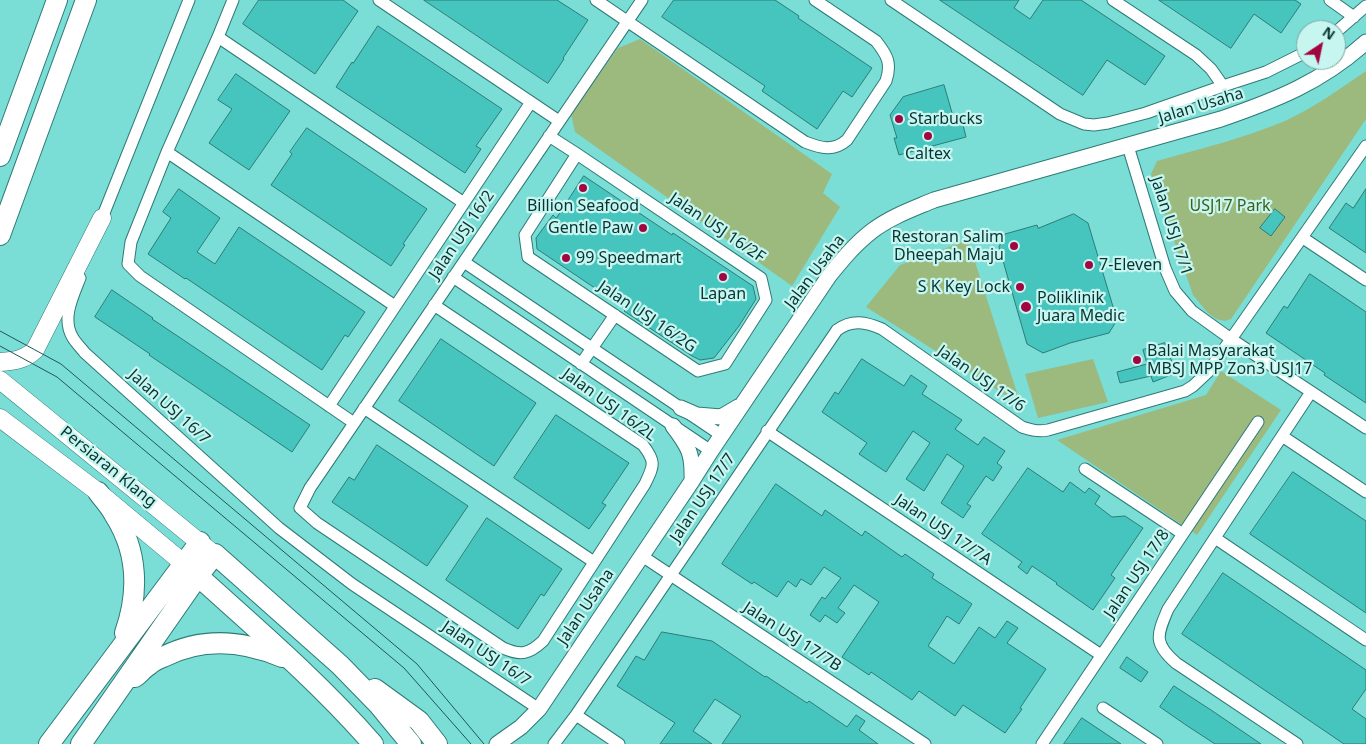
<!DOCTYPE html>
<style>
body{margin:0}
#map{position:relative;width:1366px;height:744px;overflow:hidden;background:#7addd6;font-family:"Noto Sans",sans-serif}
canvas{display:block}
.north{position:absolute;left:1296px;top:20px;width:50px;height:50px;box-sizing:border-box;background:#c7f5f0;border:1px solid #7aa8a4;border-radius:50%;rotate:34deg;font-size:14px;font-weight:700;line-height:20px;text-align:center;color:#063432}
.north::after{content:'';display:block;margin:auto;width:18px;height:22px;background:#a20641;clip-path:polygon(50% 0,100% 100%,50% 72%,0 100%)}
</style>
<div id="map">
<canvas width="1366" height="744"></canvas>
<div class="north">N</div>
</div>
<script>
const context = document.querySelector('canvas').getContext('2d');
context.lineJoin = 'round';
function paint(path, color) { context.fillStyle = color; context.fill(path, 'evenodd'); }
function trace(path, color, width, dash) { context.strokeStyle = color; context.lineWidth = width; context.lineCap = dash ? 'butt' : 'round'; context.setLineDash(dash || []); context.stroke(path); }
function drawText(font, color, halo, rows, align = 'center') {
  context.font = font + ' "Noto Sans",sans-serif'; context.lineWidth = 4.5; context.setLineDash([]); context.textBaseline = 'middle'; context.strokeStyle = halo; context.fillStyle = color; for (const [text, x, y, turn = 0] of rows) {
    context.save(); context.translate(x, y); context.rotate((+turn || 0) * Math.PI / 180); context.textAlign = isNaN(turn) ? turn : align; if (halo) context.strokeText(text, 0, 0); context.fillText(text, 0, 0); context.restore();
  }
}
const green = new Path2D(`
 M640,39l192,135 -9,19 17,14 -48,79 -217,-154 -4,-18 47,-66z
 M1366,71v48l-135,200 -6,2 -9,-2 -9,-7 -14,-17 -42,-121 6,-13c43,-12 87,-23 128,-40 28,-13 55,-32 81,-50z
 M968,240l53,165 -155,-98 34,-42z
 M1093,359l15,43 -70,16 -13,-44z
 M1221,371l60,39 -84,125 -140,-95 149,-45z`);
const building = new Path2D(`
 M259,0h84l15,11 -43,63 -72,-50z
 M424,0h133l31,20 -25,38 1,1 -16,24z
 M674,0h101l24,16 -1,2 74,50 -20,29 -9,-6 -26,38 -55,-38 3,-5 -103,-69z
 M940,0h79l-5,8 16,11 13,-19h38l84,56 -20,29 -38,-25 -24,35z
 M1159,0h136l6,4 -20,29 -27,-19 -23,34z
 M378,26l124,83 -26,37 5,3 -16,24 -129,-86 16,-25 1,1z
 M236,74l54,37 -41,59 -40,-27 23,-34 -14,-9z
 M944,85l11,38 7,-2 4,16 -67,18 -5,-17h3l-7,-23 13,-18z
 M307,128l120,81 -24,35 2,1 -14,21 -120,-81 21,-31 -2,-2z
 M584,176l88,59 1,-2 80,53 3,13 -17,27 -25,32 -14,2 -8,-4 -68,-45 2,-2 -89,-60 -1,-11 17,-23 3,3z
 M179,189l41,29 -23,34 18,12 24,-37 126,85 -17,25 -3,-2 -23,35 -136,-92 -1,1 -37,-25 23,-36 -8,-6z
 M1366,189v64l-37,-25 17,-25 7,5z
 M1275,209l10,8 -14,19 -11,-8z
 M1074,214l14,9 29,97 -8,13 -39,10 -27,10 -16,-9 -28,-97 6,-13 32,-9 1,3z
 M1310,274l56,38v91l-42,-28 1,-2 -59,-40 18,-27 3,2z
 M112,290l41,28 -1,1 27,18 131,88 -18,27 -143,-97 1,-1 -55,-37z
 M441,339l95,64 -42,63 -95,-65z
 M1165,343l11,30 -23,9 -2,-6 -31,7 -3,-11 30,-8 -4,-14z
 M862,359l42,27 7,-11 16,11 -5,8 40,26 -7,9 23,16 6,-8 21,14 -8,12 5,4 -9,14 -7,-5 -19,28 4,2 -8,12 -22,-15 23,-37 -17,-12 -23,37 -18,-12 24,-36 -17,-12 -27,41 -27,-18 8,-11 -45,-31 13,-20 3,2z
 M556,415l73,48 -27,40 4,2 -17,24 -75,-51z
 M377,445l91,61 -41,60 -95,-64 17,-25 5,3z
 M1028,468l35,24 7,-10 15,11 4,-5 11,8 -5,8 17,13 13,-1 18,12 -32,47 4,3 -22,32 -37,-26 1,-1 -25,-17 -5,8 -9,-7 4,-5 -40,-28z
 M1293,472l73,49v92l-116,-79z
 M776,484l46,32 3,-6 37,26 3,-5 37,26 3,-3 29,20 -2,4 40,26 -13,20 -12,-8 -19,30 26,18 25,-37 16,11 12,-17 11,7 -11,15 39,26 -26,39 2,1 -17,24 -42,-28 -8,11 -36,-25 -7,9 -41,-28 -2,3 -27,-18 37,-55 -25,-17 -16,23 7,5 -8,10 -12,-8 -5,7 -10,-7 12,-18 3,2 16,-21 -17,-11 -13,18 -10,-6 -5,8 -8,-6 -11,16 -23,-15 -2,2 -30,-20z
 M487,518l75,51 -18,27 -3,-2 -23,35 -72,-49z
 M1223,573l143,97v19l-14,20 14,10v25h-22l-162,-110z
 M662,632l50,9 53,36 1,-1 41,27 2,-2 38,26 9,-12 9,6 -6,9 19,14h-156l19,-28 -26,-17 -22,32 19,13h-52l15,-21 -58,-37 19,-30 8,4z
 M1127,657l21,15 -7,10 -21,-14z
 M1174,686l37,24 50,34h-46l-29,-19 -26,-18z
 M1082,718l39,26h-57z`);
const street = new Path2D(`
 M233,0l-15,37 -51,115 -36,90 -3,22 12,12 214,147
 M379,0l180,121
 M596,0l209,142c16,6 28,10 42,-2l39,-59c6,-18 1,-26 -10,-40l-61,-41
 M891,0l169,114 24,10 10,1 14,-2 38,-10 77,-27 43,-14 40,-20
 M1113,0l83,55 15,14 12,17
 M1330,0l24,17
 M1336,32l30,-26
 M218,37l246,166
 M549,136l28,18 184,124 5,22 -41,64 -27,7 -170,-114 -3,-22 52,-81
 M1128,146l37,122 10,23 17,20 39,28 135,89
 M167,152l228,154
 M100,223l89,-223
 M1303,238l63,42
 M464,262l257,173
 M453,277l258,174
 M80,278c-7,18 -19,41 -7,60 3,5 8,10 12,15l194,175 73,56 187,125
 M434,305l209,140c13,17 11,20 2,39l-102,157c-14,13 -22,15 -40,7l-186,-125 -17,-15 10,-20 332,-488
 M581,364l34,-49
 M329,406l202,-304
 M364,408l230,154
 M767,431l334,224
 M1282,436l84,56
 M1085,469l98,65
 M1215,538l151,102
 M642,556l283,188
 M1103,708l54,36
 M576,715l43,29
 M554,744l22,-29 261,-385c15,-11 29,-8 45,-1l140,98c9,3 16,5 26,3l137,-39 8,-5 15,-14 158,-226
 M1042,744l216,-322
 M1297,744l-121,-81c-23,-20 -19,-28 -8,-54l143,-217`);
const secondary = new Path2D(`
 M681,408l16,7 24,2 17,-10
 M673,426c16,21 20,28 19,55
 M497,744l24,-17 18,-18 153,-228 19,-30 118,-175c13,-16 26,-32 43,-45 18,-14 41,-22 62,-31l287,-81c55,-19 101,-37 145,-77`);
const primary = new Path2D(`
 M0,362c14,-1 24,-2 35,-12l67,-132
 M0,380l210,171
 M0,418l98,74 96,80`);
const highway = new Path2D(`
 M0,156l57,-156
 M0,235l86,-235
 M98,492c5,7 12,14 16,22 24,37 25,79 11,119
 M198,576c60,54 122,107 175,168
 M135,677c5,-4 9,-9 14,-12 4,-4 9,-6 14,-8 39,-20 79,-17 119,0
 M375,689l44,32 18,23
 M49,744l151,-202
 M81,744l117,-168 17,-22 125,111 38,39 33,40`);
const tram = new Path2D(`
 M0,331l61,33 356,300 67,80
 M0,346l57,31 347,291 67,76`);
const markers = [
 [899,119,5,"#a20641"],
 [928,136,5,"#a20641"],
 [583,188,5,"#a20641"],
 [643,228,5,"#a20641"],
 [1014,246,5,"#a20641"],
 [566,258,5,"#a20641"],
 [1089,265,5,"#a20641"],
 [723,277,5,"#a20641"],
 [1020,287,5,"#a20641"],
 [1026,307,6,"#a20641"],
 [1137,360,5,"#a20641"]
];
const streetNames = [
 ["Jalan Usaha",1201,106,-17],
 ["Jalan USJ 17/1",1171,226,72],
 ["Jalan USJ 16/2F",717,228,34],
 ["Jalan USJ 16/2",462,235,-56],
 ["Jalan Usaha",815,272,-53],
 ["Jalan USJ 16/2G",647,317,34],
 ["Jalan USJ 17/6",981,379,35],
 ["Jalan USJ 16/2L",609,405,36],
 ["Jalan USJ 16/7",169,407,42],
 ["Persiaran Klang",108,467,39],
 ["Jalan USJ 17/7",703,498,-56],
 ["Jalan USJ 17/7A",943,530,34],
 ["Jalan USJ 17/8",1137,574,-56],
 ["Jalan Usaha",586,607,-56],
 ["Jalan USJ 17/7B",792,637,33],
 ["Jalan USJ 16/7",486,654,34]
];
const poiNames = [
 ["Starbucks",909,119],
 ["Caltex",928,154,"center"],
 ["Billion Seafood",583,206,"center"],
 ["Gentle Paw",633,228,"right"],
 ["Restoran Salim",1004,237,"right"],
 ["Dheepah Maju",1004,255,"right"],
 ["99 Speedmart",576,258],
 ["7-Eleven",1099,265],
 ["S K Key Lock",1010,287,"right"],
 ["Lapan",723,294,"center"],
 ["Poliklinik",1037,298],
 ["Juara Medic",1037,316],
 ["Balai Masyarakat",1147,351],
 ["MBSJ MPP Zon3 USJ17",1147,369]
];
const parkNames = [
 ["USJ17 Park",1230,206]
];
paint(green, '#9dba7e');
paint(building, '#45c5bd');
trace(building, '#2e7c77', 1);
trace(street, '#2e7b76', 13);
trace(secondary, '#2e7b76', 17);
trace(primary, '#2e7b76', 19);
trace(highway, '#2e7b76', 22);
trace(street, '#fff', 11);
trace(secondary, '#fff', 15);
trace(primary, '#fff', 18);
trace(highway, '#fff', 20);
trace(tram, '#1e5855', 1);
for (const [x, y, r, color] of markers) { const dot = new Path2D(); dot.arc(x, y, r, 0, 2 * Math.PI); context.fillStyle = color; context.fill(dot); trace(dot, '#c7f5f0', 2); }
drawText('16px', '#063432', '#c7f5f0', streetNames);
drawText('16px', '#063432', '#c7f5f0', poiNames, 'left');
drawText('16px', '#405d18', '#c7f5f0', parkNames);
</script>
